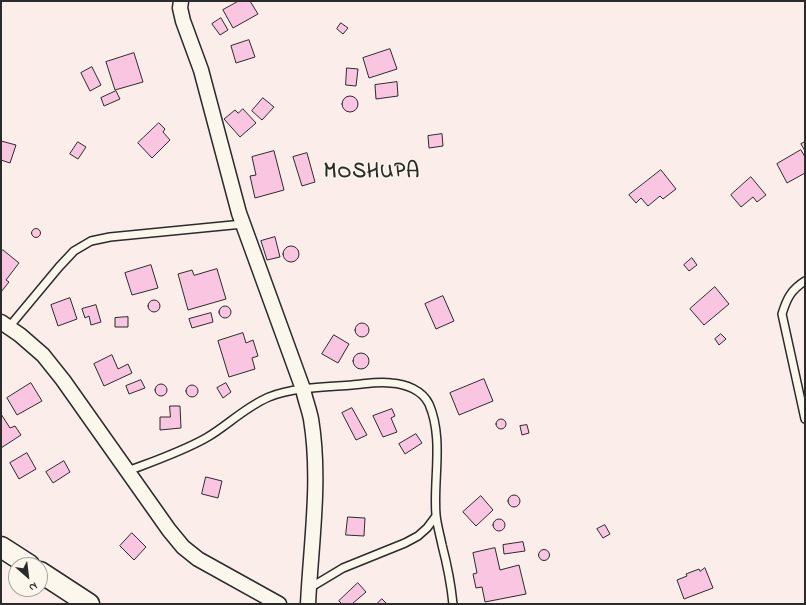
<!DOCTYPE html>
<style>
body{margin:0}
#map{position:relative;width:806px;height:605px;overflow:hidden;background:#fbedea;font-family:"Indie Flower",sans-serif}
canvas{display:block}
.frame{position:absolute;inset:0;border:2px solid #2b2b2b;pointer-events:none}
.north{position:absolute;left:8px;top:557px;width:40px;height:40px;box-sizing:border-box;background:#fbf7ec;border:1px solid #a8a59f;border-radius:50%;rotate:152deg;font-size:11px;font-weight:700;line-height:16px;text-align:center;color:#2b2b2b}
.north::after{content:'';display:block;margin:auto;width:14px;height:18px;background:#2b2b2b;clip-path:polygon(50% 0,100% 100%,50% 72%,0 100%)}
</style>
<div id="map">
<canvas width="806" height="605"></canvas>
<div class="frame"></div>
<div class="north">N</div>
</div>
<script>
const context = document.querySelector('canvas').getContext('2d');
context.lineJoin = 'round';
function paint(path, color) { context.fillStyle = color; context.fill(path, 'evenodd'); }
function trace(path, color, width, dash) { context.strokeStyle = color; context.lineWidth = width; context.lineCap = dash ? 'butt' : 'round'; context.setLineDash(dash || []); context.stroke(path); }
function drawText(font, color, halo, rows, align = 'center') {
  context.font = font + ' "Indie Flower",sans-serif'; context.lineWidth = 3; context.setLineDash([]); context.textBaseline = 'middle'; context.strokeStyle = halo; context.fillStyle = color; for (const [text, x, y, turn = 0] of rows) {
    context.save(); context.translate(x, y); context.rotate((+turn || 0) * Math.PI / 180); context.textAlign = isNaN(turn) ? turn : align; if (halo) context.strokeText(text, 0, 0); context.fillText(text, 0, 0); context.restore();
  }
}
const building = new Path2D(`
 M239,1h11l8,13 -25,14 -10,-18z
 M221,18l7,12 -8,5 -8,-11z
 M341,23l7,5 -5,6 -6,-5z
 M249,40l6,17 -19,6 -5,-17z
 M390,49l7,20 -28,9 -6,-20z
 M134,53l9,29 -28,8 -9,-28z
 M92,67l9,18 -11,6 -9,-18z
 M347,68l11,1 -2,17 -10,-1z
 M397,82l1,14 -22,3 -1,-14z
 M116,91l4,8 -16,7 -3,-8z
 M342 104a8 8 0 1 1 16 0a8 8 0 1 1-16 0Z
 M263,98l11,9 -12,13 -10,-9z
 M243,109l13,14 -16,14 -16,-18 11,-9 3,3z
 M159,123l6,6 -2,3 7,8 -18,18 -14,-15z
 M442,134l1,12 -14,2 -1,-12z
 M1,141l15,4 -6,18 -9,-3z
 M78,142l8,5 -8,12 -8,-5z
 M805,142v9l-4,-7z
 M801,150l4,7v16l-18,10 -10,-19z
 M274,151l10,39 -29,8 -5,-22 6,-1 -4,-18z
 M307,153l8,29 -13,4 -9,-29z
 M661,170l15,19 -13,10 -3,-3 -12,10 -7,-8 -5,5 -7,-8z
 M751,177l15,18 -9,7 -4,-5 -12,10 -10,-12z
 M31.5 233a4.5 4.5 0 1 1 9 0a4.5 4.5 0 1 1-9 0Z
 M275,237l5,20 -13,3 -6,-19z
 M283 254a8 8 0 1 1 16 0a8 8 0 1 1-16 0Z
 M3,250l16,13 -13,17 3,2 -8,10v-40z
 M692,258l5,7 -8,6 -5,-6z
 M151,265l7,23 -26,7 -7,-22z
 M217,269l9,30 -38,11 -10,-36 14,-4 2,5z
 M715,287l14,17 -25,21 -14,-16z
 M443,296l11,25 -18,8 -11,-25z
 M70,298l7,21 -19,7 -7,-21z
 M148 306a6 6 0 1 1 12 0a6 6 0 1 1-12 0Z
 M96,305l5,17 -10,3 -2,-9 -4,2 -3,-9z
 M219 312a6 6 0 1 1 12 0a6 6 0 1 1-12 0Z
 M211,313l2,9 -21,6 -3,-9z
 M128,317v10h-13v-9z
 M355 330a7 7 0 1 1 14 0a7 7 0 1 1-14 0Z
 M243,333l3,10 7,-3 5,16 -6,2 3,11 -26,8 -11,-36z
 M721,334l5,5 -7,6 -4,-6z
 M334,335l15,9 -11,19 -16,-9z
 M353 361a8 8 0 1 1 16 0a8 8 0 1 1-16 0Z
 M112,355l6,14 10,-5 4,9 -28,13 -10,-22z
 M484,379l9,22 -34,14 -9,-22z
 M141,380l4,8 -16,6 -3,-8z
 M31,383l11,18 -25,14 -10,-17z
 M226,383l5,9 -8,6 -6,-10z
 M155 390a6 6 0 1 1 12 0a6 6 0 1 1-12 0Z
 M186 391a6 6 0 1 1 12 0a6 6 0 1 1-12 0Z
 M170,406h10l1,22 -21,2v-13h10z
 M352,408l15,27 -11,5 -14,-27z
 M392,409l3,7 -4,2 6,14 -14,5 -10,-21z
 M1,414l9,14 5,-2 6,9 -20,13z
 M496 424a5 5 0 1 1 10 0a5 5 0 1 1-10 0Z
 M527,425l2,8 -7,2 -2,-9z
 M416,434l6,9 -17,11 -6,-10z
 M27,453l9,16 -17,10 -9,-16z
 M64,461l6,11 -17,11 -7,-11z
 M206,477l16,4 -4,17 -16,-4z
 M508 501a6 6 0 1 1 12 0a6 6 0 1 1-12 0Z
 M481,496l12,14 -17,16 -13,-14z
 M348,517l17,1 -1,18 -18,-1z
 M493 525a6 6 0 1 1 12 0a6 6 0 1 1-12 0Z
 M605,525l5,9 -7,4 -6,-9z
 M132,533l14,14 -12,13 -14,-14z
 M523,542l2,9 -21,3 -1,-9z
 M495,548l5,22 19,-5 7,29 -41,8 -3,-15 -6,1 -3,-14 4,-1 -4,-20z
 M538.5 555a5.5 5.5 0 1 1 11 0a5.5 5.5 0 1 1-11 0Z
 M705,568l8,20 -29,11 -7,-19 10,-4 -1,-2 13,-5 1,2z
 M358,583l8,9 -14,12h-10l-3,-3z
 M382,599l5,5h-10z`);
const lane = new Path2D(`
 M805,281c-14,9 -18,17 -23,33l23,105
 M9,327l50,-60 15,-16 17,-10 19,-4 133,-13
 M128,471c26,-10 53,-19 78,-33 21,-12 39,-31 63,-41 25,-10 56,-10 83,-12 13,-1 27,-4 39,-2 15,1 31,7 38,21 15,35 4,75 7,111 1,10 4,20 6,30 5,19 9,39 11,59
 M308,589l35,-21 62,-25 13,-7 9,-8 9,-12`);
const street = new Path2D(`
 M181,1l-1,7 3,13 18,49 38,143 64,176c2,10 6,20 8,30 10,60 0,124 -3,185
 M1,322l19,13 23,20 20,25 106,150 14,17 15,12 81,45`);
const secondary = new Path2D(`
 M1,547l28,18
 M40,572l49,32`);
const districtNames = [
 ["MOSHUPA",372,174]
];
paint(building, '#fac5e0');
trace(building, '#2b2b2b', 1);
trace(lane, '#2b2b2b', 10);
trace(street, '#2b2b2b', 17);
trace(secondary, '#2b2b2b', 23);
trace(lane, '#fbf7ec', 7);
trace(street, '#fbf7ec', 14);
trace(secondary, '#fbf7ec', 20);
context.letterSpacing = '1px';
drawText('bold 21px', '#2b2b2b', '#fbf7ec', districtNames);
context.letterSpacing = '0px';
</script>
